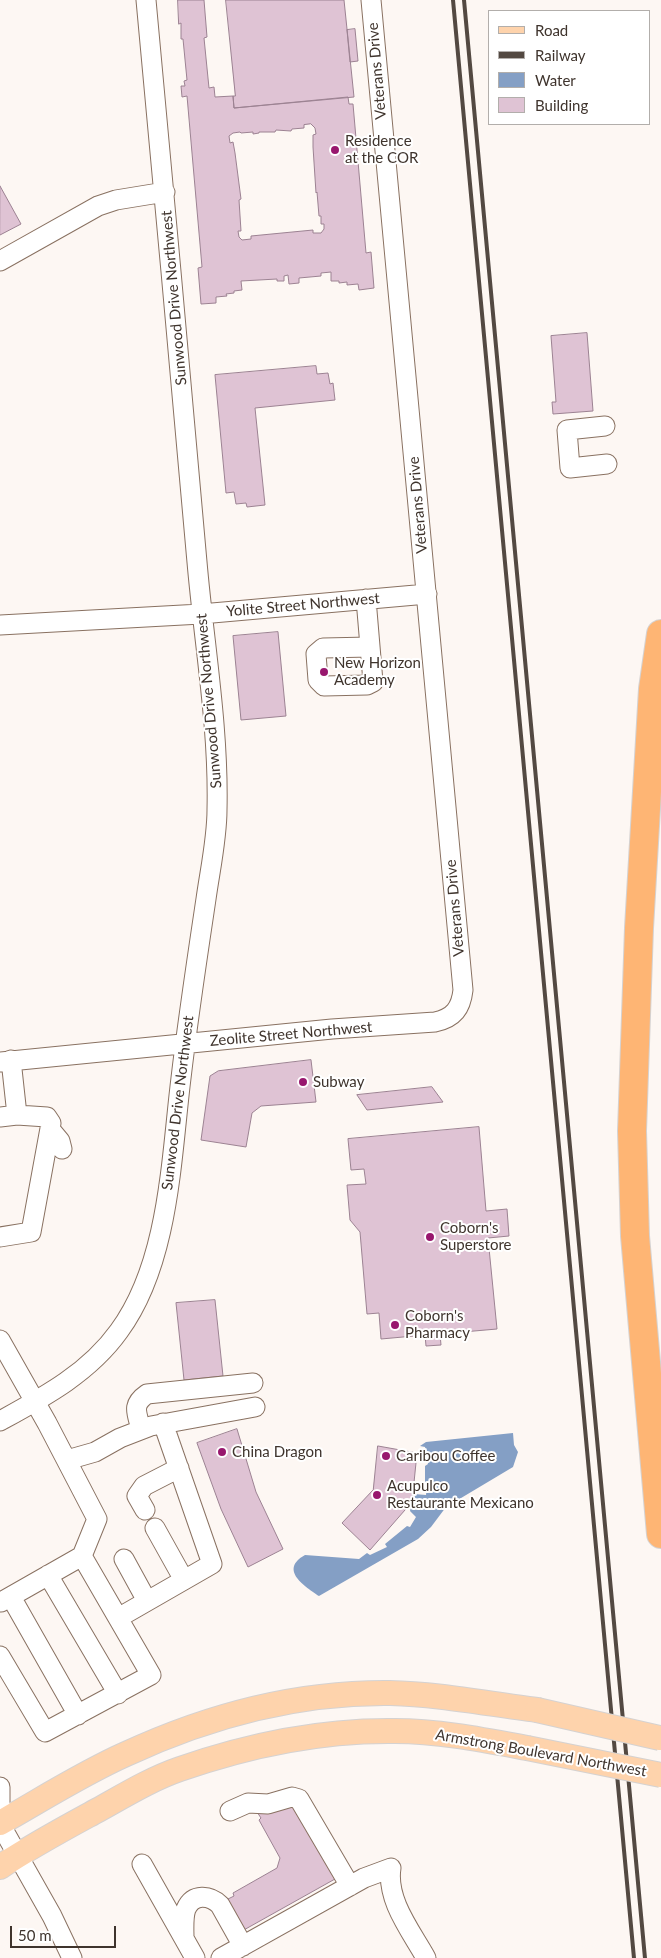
<!DOCTYPE html>
<style>
body{margin:0}
#map{position:relative;width:661px;height:1958px;overflow:hidden;background:#fdf7f3;font-family:Lato,sans-serif}
canvas{display:block}
.legend{position:absolute;left:488px;top:10px;width:162px;height:115px;box-sizing:border-box;background:#fff;border:1px solid #b2aeab;margin:0;padding:6px 9px;list-style:none;font-size:15px;color:#3f342d}
.legend li{display:flex;align-items:center;gap:10px;height:25px}
.legend b{width:25px;border:1px solid #b2aeab}
.scale{position:absolute;left:10px;top:1926px;width:106px;height:22px;box-sizing:border-box;border:2px solid #3f342d;border-top:0;padding-left:6px;font-size:15px;line-height:18px;white-space:nowrap;color:#3f342d;-webkit-text-stroke:4px #fff;paint-order:stroke}
</style>
<div id="map">
<canvas width="661" height="1958"></canvas>
<ul class="legend">
<li><b style="height:6px;background:#fed3ac"></b>Road</li>
<li><b style="height:6px;background:#534942"></b>Railway</li>
<li><b style="height:14px;background:#849fc5"></b>Water</li>
<li><b style="height:14px;background:#dfc3d4"></b>Building</li>
</ul>
<div class="scale">50 m</div>
</div>
<script>
const context = document.querySelector('canvas').getContext('2d');
context.lineJoin = 'round';
function paint(path, color) { context.fillStyle = color; context.fill(path, 'evenodd'); }
function trace(path, color, width, dash) { context.strokeStyle = color; context.lineWidth = width; context.lineCap = dash ? 'butt' : 'round'; context.setLineDash(dash || []); context.stroke(path); }
function drawText(font, color, halo, rows, align = 'center') {
  context.font = font + ' Lato,sans-serif'; context.lineWidth = 4; context.setLineDash([]); context.textBaseline = 'middle'; context.strokeStyle = halo; context.fillStyle = color; for (const [text, x, y, turn = 0] of rows) {
    context.save(); context.translate(x, y); context.rotate((+turn || 0) * Math.PI / 180); context.textAlign = isNaN(turn) ? turn : align; if (halo) context.strokeText(text, 0, 0); context.fillText(text, 0, 0); context.restore();
  }
}
const water = new Path2D(`
 M513,1433l1,12 4,7 -5,15 -67,40 -15,20 -13,12 -99,57c-13,-9 -41,-26 -14,-41l54,4 8,-6 3,2 17,-8 -2,-3 22,-18 3,1 6,-10 -6,-6 4,-17 12,1 1,-11 -2,-2v-16l3,-2 -3,-17 -5,-1 6,-4z`);
const building = new Path2D(`
 M178,0h26l3,37 -3,1 5,50 5,-1 1,10 18,-1 1,12 114,-11 1,7h4l13,149 5,-1 3,36 -15,2 -1,-6 -11,1v-3l-8,1v-2h-8v-9l-10,1v3l-22,2v5l-10,1 -1,-9 -4,1v5h-7v-2l-36,2 1,9 -8,1v2l-8,1 1,2 -11,1v6l-15,1 -3,-36 4,-1 -15,-171 -5,1 -1,-11h4l-1,-5 3,-1 -4,-41h-2v-16l-2,1zM311,124l4,4 1,6 -3,1v12l3,46 1,-1 2,24h2v8h3v5l-3,4h-8v-3l-62,6v3l-9,1 -3,-3 -1,-6h3l-2,-31 2,-1 -6,-46 -2,-11 -3,1 -1,-7 4,-3 7,-1 1,1 12,-1v2l6,-1v-1h16l1,-2 15,1 1,-2 12,-1v-3z
 M226,0h118l10,97 -120,11 -1,-12h2z
 M355,29l3,32 -8,1 -3,-32z
 M0,186l21,38 -21,11z
 M587,333l6,78 -40,3 -1,-12h4l-5,-66z
 M316,366l1,8 11,-1 2,11 3,-1 2,17 -80,8 10,97 -18,2 -1,-4 -10,1 -2,-12 -8,1 -11,-118z
 M278,632l8,84 -45,4 -8,-84z
 M311,1060l5,42 -55,4 -9,7 -6,34 -45,-7 9,-64 8,-5z
 M432,1087l11,15 -76,8 -10,-15z
 M479,1127l7,84 21,-2 2,27 -21,2 9,91 -57,5 1,11 -15,1 -1,-11 -44,4 -2,-26 -12,1 -7,-82 -10,-12 -3,-35 19,-1 -2,-15 -13,1 -3,-31z
 M215,1300l8,76 -39,4 -8,-77z
 M237,1429l19,63 27,57 -35,18 -27,-58 -24,-66z
 M378,1446l39,7 -5,49 -42,48 -28,-27 31,-33z
 M292,1802l43,77 -93,52 -18,-30 10,-5 -1,-3 44,-25 3,-10 -21,-38 2,-2 -4,-6z`);
const minor = new Path2D(`
 M0,261l98,-55 18,-6 49,-8
 M605,426l-38,4 3,38 37,-4
 M366,599l7,83 -6,3 -43,1 -6,-6 -2,-26 7,-6 47,-1
 M0,625l201,-11 226,-20
 M0,1062l332,-33 103,-7c19,-4 26,-14 28,-32l-92,-990
 M0,1117l17,-2 -6,-55
 M50,1129l10,12 2,8
 M0,1237l31,-5 20,-109 -4,-6 -30,-2
 M0,1340l47,83 50,96 -15,37 69,119 -106,57 -45,-76
 M0,1421c44,-24 89,-48 119,-90 50,-68 52,-171 62,-253 7,-60 16,-119 25,-179 4,-29 11,-60 11,-89 2,-83 -13,-166 -20,-248 -16,-187 -34,-375 -51,-562
 M141,1429c-4,-16 -10,-24 6,-35l106,-11
 M67,1460l28,-8 25,-14 31,-12 104,-19
 M145,1510l-8,-14 7,-10 35,-18
 M155,1528l29,52
 M124,1559l23,42
 M48,1575l70,119
 M11,1597l67,118
 M1,1602l81,-46
 M118,1618l94,-54 -49,-141
 M0,1787v31
 M230,1811l18,-8 20,1 24,-7 7,2 51,87
 M0,1824l52,92 20,42
 M142,1864l53,94
 M184,1938c0,-9 -1,-21 2,-29 7,-16 24,-14 34,-4l23,41
 M221,1958l143,-80 27,-10c-5,32 20,63 35,90`);
const major = new Path2D(`
 M0,1823c41,-23 83,-50 126,-69 82,-38 173,-62 264,-61 49,1 98,11 147,17
 M0,1867c31,-21 65,-39 98,-57 27,-15 53,-31 82,-41 69,-24 142,-39 215,-38 44,0 89,9 132,17`);
const highway = new Path2D(`
 M661,634l-8,55 -14,239 -7,203 3,105 26,298`);
const rail = new Path2D(`
 M453,0l181,1958
 M464,0l181,1958`);
const majorBridge = new Path2D(`
 M537,1710l123,28
 M527,1748l134,27`);
const markers = [
 [335,150,5,"#98176e"],
 [324,672,5,"#98176e"],
 [303,1082,5,"#98176e"],
 [430,1237,5,"#98176e"],
 [395,1325,5,"#98176e"],
 [222,1452,5,"#98176e"],
 [386,1456,5,"#98176e"],
 [377,1495,5,"#98176e"]
];
const streetNames = [
 ["Veterans Drive",377,71,-95],
 ["Sunwood Drive Northwest",174,298,-95],
 ["Veterans Drive",418,505,-95],
 ["Yolite Street Northwest",303,605,-5],
 ["Sunwood Drive Northwest",209,701,-95],
 ["Veterans Drive",455,908,-95],
 ["Zeolite Street Northwest",291,1034,-5],
 ["Sunwood Drive Northwest",178,1103,-83],
 ["Armstrong Boulevard Northwest",541,1753,10]
];
const poiNames = [
 ["Residence",345,141],
 ["at the COR",345,158],
 ["New Horizon",334,663],
 ["Academy",334,680],
 ["Subway",313,1082],
 ["Coborn's",440,1228],
 ["Superstore",440,1245],
 ["Coborn's",405,1316],
 ["Pharmacy",405,1333],
 ["China Dragon",232,1452],
 ["Caribou Coffee",396,1456],
 ["Acupulco",387,1486],
 ["Restaurante Mexicano",387,1503]
];
paint(water, '#849fc5');
paint(building, '#dfc3d4');
trace(building, '#9c8292', 1);
trace(minor, '#897161', 21);
trace(major, '#d5d2d1', 26);
trace(highway, '#d5d2d1', 30);
trace(minor, '#fff', 19);
trace(major, '#fed3ac', 24);
trace(highway, '#feb574', 28);
trace(rail, '#534942', 4);
trace(majorBridge, '#d5d2d1', 26, []);
trace(majorBridge, '#fed3ac', 24);
for (const [x, y, r, color] of markers) { const dot = new Path2D(); dot.arc(x, y, r, 0, 2 * Math.PI); context.fillStyle = color; context.fill(dot); trace(dot, '#fff', 2); }
drawText('15px', '#3f342d', '#fff', streetNames);
drawText('15px', '#3f342d', '#fff', poiNames, 'left');
</script>
